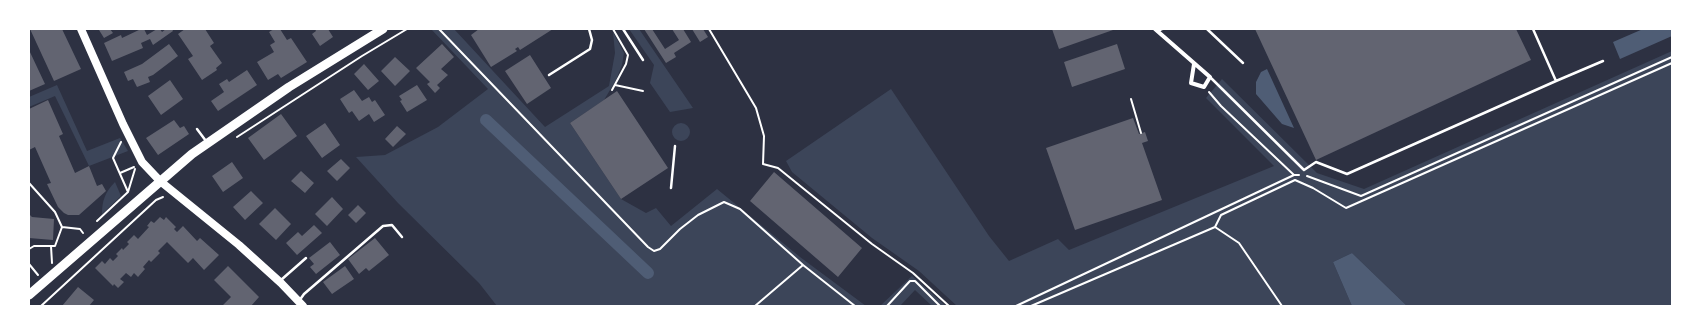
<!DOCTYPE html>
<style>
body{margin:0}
#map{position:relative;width:1701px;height:335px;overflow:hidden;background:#2d3142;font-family:"Archivo Narrow",sans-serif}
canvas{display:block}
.frame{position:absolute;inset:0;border:30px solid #fff;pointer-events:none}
</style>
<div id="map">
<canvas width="1701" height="335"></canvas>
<div class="frame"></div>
</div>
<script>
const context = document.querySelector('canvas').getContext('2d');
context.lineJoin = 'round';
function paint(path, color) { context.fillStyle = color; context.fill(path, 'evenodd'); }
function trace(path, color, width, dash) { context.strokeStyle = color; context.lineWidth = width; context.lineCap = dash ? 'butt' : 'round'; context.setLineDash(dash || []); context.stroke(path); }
const green = new Path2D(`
 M431,29h23l91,98 64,-41 6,-33 -2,-21 11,21 -2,12 -6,15 -12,20 -34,23 51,76 25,14 10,-5 15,18 46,-37 83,68 66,49h-369l-18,-23 -81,-80 -42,-46 29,-2 53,-28 50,-38z
 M629,29h10l54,79 -23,4 -20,-29 4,-18z
 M1672,51v255h-265l-55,-53 -19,9 19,44h-395l-38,-35 -47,-33 -80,-66 -6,-11 105,-72 98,147 20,25 49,-22 11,11 205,-84 -68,-68 16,-19 95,94 47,16z
 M57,85l30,66 33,-13 8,13 -39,15 -34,-70 -26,11v-10z
 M672 132a9 9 0 1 1 18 0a9 9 0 1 1-18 0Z
 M115,182l6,14 -19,18c0,-13 3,-22 13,-32z
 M912,276l34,30h-14l-17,-16 -15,16h-20z`);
const water = new Path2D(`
 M1643,29h29v7l-52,23 -7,-17z
 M1267,69l27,59 -12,-4 -26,-30v-12l5,-10z
 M1352,253l55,53h-55l-19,-44z`);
const canal = new Path2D(`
 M486,120l162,153`);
const building = new Path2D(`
 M30,29h32l19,40 -27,12z
 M101,29h9l3,4 -9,5 -5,-8z
 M141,29h3l3,6 10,-6h3l2,3 4,-3h6l1,2 -20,14 -3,-6 -9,4 2,5 -31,13 -8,-18 17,-8 1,3z
 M185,29h20l9,14 -4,3 12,17 -6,5 1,2 -15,10 -14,-21 5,-3 -15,-22z
 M274,29h6l7,11 4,-2 16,24 -26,16 -3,-4 -10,6 -11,-18 17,-10 -4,-7 5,-3 -6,-10z
 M315,29h13l5,8 -13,9 -8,-12 4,-3z
 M479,29h74l-33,21 -2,-3 -3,2 2,2 -26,16 -20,-32z
 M644,29h8l13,20 14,-9 -7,-11h11l8,13 -17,11 2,4 -10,6z
 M692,29h11l5,8 -8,5z
 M1052,29h61v1l-54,19z
 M1255,29h261l15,31 -215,100z
 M169,44l9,12 -25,19 -5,2 2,5 -13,5 -4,-8 -5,2 -4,-9 18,-8z
 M442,44l12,13 -13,12 7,6 -11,10 3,3 -5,5 -8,-9 3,-2 -14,-14z
 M1117,44l8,25 -53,18 -8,-25z
 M29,50l16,34 -16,7z
 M530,55l21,33 -24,16 -22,-33z
 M395,57l15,14 -15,15 -14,-15z
 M364,64l15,17 -11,9 -14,-16z
 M247,70l10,15 -39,26 -7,-10 13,-9 -5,-8 8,-5 2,3z
 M170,80l13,19 -22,16 -13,-19z
 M417,85l10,15 -20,12 -7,-11 2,-1 -3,-4z
 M354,90l8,11 7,-4 3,5 3,-2 10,15 -11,7 -5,-8 -10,7 -7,-10 -3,2 -9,-14z
 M617,91l51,77 -47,31 -51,-76z
 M48,100l15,34 -4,2 16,37 14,-7 8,20 5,-2 4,7 -27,24h-11l-4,-2 -6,-6 -11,-23 4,-1 -16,-36 -6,3v-41z
 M281,114l16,22 -33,24 -16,-22z
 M1133,118l6,16 6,-2 3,9 -6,2 20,57 -87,30 -29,-82z
 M174,120l6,8 4,-2 5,8 -31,21 -12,-17z
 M325,123l15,22 -18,13 -16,-22z
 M397,126l9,8 -13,13 -8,-8z
 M341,159l9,9 -13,13 -10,-10z
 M232,162l11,16 -20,14 -11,-16z
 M301,171l13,12 -9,10 -14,-12z
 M774,172l88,76 -24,29 -88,-76z
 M251,191l12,12 -18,17 -12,-13z
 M332,197l11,12 -16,17 -12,-12z
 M358,205l8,8 -10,10 -8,-8z
 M275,208l16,16 -15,16 -17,-16z
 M29,214l3,3 22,2 -1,21 -24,-2z
 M160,217l4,3 2,-3 10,10 -2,2 3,3 6,-6 14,15 3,-3 19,17 -15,15 -11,-12 -5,5 -21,-21 -9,9 2,2 -9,9 -2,-2 -6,7 2,2 -7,8 -4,-4 -3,4 -5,-4 -6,6 4,3 -6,6 -4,-4 -1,2 -18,-18 7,-7 3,3 5,-6 3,3 5,-5 -2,-2 6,-6 1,2 6,-6 -2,-2 7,-7 4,4 11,-12 -2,-1 4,-5 3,2z
 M314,225l8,8 -25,22 -11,-12 12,-11 4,4z
 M375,238l14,17 -20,16 -3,-3 -7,6 -11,-15z
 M330,242l10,13 -24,19 -6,-7 4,-3 -5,-6z
 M228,266l31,31 -8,9h-29l9,-9 -17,-17z
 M345,266l9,13 -22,15 -9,-12z
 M78,287l16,13 -5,6h-27z`);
const path = new Path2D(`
 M439,29l209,218 6,4 6,-2 20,-20 18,-14 26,-13 16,7 63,56 52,41
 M709,29l47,79 8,28 -1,28 15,4 94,76 41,29 36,33
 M615,85l28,6
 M612,90l14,-26 2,-9 -15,-26
 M1209,92l12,14 73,69
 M1131,99l10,34
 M237,137l125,-81 45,-27
 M121,142l-8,16 15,34
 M120,173l14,-6
 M1307,176l54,20 311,-139
 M29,183l26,29 7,15 -7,19h-21l-5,3
 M97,221l31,-29 7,-23
 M62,227l18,2 3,4
 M1215,227l24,16 43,63
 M51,246l1,17
 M29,264l9,11
 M41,306l115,-106 7,-3
 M755,306l48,-41
 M887,306l23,-25h5l25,25
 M1016,306l278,-131h5
 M1031,306l184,-79 6,-12 74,-35 18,8 33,20 326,-145`);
const service = new Path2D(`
 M623,29l20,31
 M1207,29l36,34
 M1157,31l5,-2
 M549,75l41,-26 2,-9 -3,-11
 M1210,77l94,93 12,-8 31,12 209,-93 -23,-52
 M1556,81l47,-20
 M197,129l9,12
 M671,188l4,-42
 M281,280l25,-22
 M299,301l5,-7 79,-68 9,-1 10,12`);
const minor = new Path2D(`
 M1155,29l55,48 -6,10 -13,-4 3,-19`);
const secondary = new Path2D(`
 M81,29l42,95 19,38 18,19 79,64 42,38 22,23`);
const primary = new Path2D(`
 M29,295l163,-141 97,-67 94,-58`);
paint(green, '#3c4559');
paint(water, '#4f5d75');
trace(canal, '#4f5d75', 12);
paint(building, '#626471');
trace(path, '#fff', 2);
trace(service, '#fff', 2.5);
trace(minor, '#fff', 4);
trace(secondary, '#fff', 8);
trace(primary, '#fff', 9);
</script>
